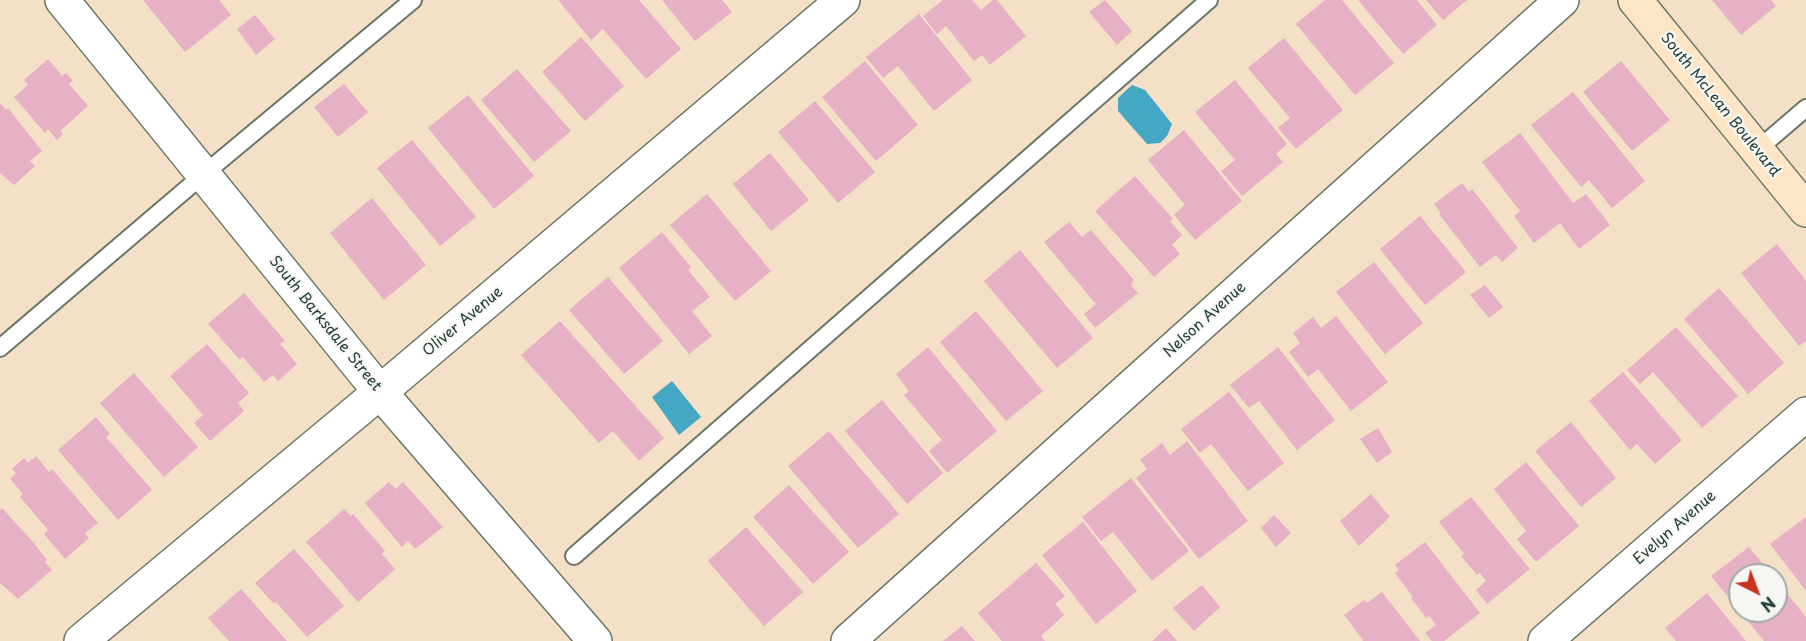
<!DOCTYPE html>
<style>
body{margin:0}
#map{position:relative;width:1806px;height:641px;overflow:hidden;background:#f4dfc7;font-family:"Playpen Sans",sans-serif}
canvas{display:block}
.north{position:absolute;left:1728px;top:563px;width:60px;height:60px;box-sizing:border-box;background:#f6f6f2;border:2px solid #a0aca6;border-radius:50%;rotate:138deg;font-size:16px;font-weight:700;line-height:24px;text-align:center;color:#1f3d34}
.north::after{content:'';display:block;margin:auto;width:21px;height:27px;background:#c8321e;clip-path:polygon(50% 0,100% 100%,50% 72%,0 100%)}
</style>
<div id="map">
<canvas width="1806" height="641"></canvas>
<div class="north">N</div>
</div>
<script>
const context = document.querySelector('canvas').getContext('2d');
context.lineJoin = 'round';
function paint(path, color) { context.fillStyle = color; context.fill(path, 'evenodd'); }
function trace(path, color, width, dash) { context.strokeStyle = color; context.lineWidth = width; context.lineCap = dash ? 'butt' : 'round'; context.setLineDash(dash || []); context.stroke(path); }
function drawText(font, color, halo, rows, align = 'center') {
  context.font = font + ' "Playpen Sans",sans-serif'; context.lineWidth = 4.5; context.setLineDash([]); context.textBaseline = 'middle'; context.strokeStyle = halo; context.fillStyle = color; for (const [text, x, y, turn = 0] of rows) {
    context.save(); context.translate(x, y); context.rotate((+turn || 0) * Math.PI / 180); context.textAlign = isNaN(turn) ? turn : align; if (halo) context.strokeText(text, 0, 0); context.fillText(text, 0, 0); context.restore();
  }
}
const water = new Path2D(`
 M1132,85l13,5 27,34 -5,12 -7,7 -13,1 -29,-33v-13z
 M672,381l29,36 -22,18 -27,-38z`);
const building = new Path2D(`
 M143,0h76l12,15 -46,37z
 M558,0h81l42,49 -35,30 -43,-50 -12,11z
 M662,0h60l10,12 -37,29z
 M943,0h29l9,10 12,-10h4l29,36 -36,29 -8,-10 -8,6 -28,-35 -9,8 -14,-18z
 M1105,0l27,31 -15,14 -28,-33z
 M1325,0h17l52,63 -39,32 -59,-71z
 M1358,0h59l20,25 -34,29z
 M1426,0h41l-24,20z
 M1712,0h59l5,6 -35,29z
 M919,14l53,66 -38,31 -36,-45 -15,12 -17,-21z
 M255,15l20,24 -19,16 -19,-26z
 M581,37l43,49 -39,35 -43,-49z
 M1284,38l59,72 -47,39 -18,-21 12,-10 -42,-50z
 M48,59l14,17 4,-3 7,8 -4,3 19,22 -28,25 3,3 -6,6 -9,-11 -3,4 -31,-36 14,-12 -4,-5z
 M865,61l53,64 -42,36 -54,-64z
 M1621,61l49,59 -38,31 -49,-59z
 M517,69l54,62 -37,31 -53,-62z
 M1235,80l52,64 -11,10 7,8 -41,34 -21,-25 14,-11 -40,-48z
 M344,84l24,28 -30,25 -24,-30z
 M1573,92l72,89 -33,27 -23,-28 -8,7 -50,-62z
 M468,95l66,81 -40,33 -66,-81z
 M815,101l60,71 -37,31 -60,-71z
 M0,103l6,7 2,-2 34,43 -12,10 5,5 -21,19 -14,-12z
 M1184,130l58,71 -47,39 -21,-25 11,-10 -37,-45z
 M1520,133l53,70 13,-9 24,31 -31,24 -19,-26 -26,20 -20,-27 6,-5 -38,-49z
 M412,140l64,77 -36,29 -63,-78z
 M770,153l39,47 -38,31 -38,-47z
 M1135,176l38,43 -3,2 12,14 -10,10 8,9 -26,23 -59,-66z
 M1462,183l7,9 3,-3 46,59 -16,14 -6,-7 -16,12 -41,-53 2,-1 -7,-9z
 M707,194l64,77 -36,30 -65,-76z
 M372,198l54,67 -42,35 -54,-67z
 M1420,216l46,56 -41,33 -45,-56z
 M1069,222l13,15 9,-7 43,50 -3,5 7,8 -43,35 -11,-14 12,-10 -52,-62z
 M662,232l29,35 -3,3 22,27 -18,14 20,25 -23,18 -70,-86z
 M1777,244l29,37v60l-7,5 -58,-73z
 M1020,250l73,88 -36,30 -73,-87z
 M1374,262l49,61 -38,31 -49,-62z
 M608,277l55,64 -39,33 -55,-64z
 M1485,285l18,22 -14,11 -19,-23z
 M1719,288l65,75 -36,31 -64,-75z
 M244,293l41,48 -5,3 17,20 -19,17 -5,-6 -9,7 -21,-25 -3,3 -32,-36z
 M976,311l67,80 -37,30 -66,-79z
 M1336,316l52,66 -37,29 -33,-42 -10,8 -19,-25 11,-9 -7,-10 20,-16 8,11z
 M560,321l104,117 -25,23 -26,-30 -14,12 -78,-88z
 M1676,327l62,69 -36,32 -49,-56 -13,12 -13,-14z
 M207,344l42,49 -11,10 6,8 -34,30 -16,-18 9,-8 -33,-39z
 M928,347l69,84 -50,42 -18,-22 13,-11 -38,-45 5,-4 -13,-17z
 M1278,347l57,73 -38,30 -38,-49 -10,7 -19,-23z
 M1623,372l59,68 -27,24 -18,-20 -7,6 -41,-49z
 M134,373l64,74 -34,30 -64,-74z
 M1229,392l55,71 -36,28 -37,-47 -11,9 -19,-24z
 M882,400l61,73 -36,31 -62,-73z
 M96,417l14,17 -4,3 46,53 -34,30 -60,-70z
 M1571,422l45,56 -35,29 -46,-56z
 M1378,428l14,24 -15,11 -17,-24z
 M829,431l70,83 -41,34 -70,-82z
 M1187,441l61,80 -49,38 -63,-81 11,-9 -7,-9 22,-17 8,12z
 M36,456l13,16 3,-3 46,54 -13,10 4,5 -24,21 -21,-25 4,-4 -28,-33 3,-3 -13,-15 6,-6 -4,-4 12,-11 4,5z
 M1526,462l53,64 -43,36 -19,-23 9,-8 -32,-42z
 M1131,478l58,73 -37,30 -39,-49 -12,9 -19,-24z
 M389,482l7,7 7,-7 40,45 -28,22 -7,-8 -6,6 -37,-44z
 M789,485l60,67 -36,32 -60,-67z
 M1371,494l19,23 -31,29 -19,-25z
 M1471,497l59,72 -43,35 -11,-14 10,-9 -6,-8 -3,2 -16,-19 3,-2 -25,-32z
 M2,508l32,35 13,17 -2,2 7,8 -34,29 -18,-16v-73z
 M344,509l7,7 2,-2 32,37 -3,3 13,15 -37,33 -52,-60z
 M1274,515l17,18 -15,14 -15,-19z
 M1806,517v74l-36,-47z
 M1083,522l54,69 -41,33 -54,-69z
 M746,527l57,65 -39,34 -56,-65z
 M1425,542l55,71 -36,28h-12l-7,-8 11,-8 -7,-9 -3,2 -15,-20 2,-1 -18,-24 4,-3 -4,-5z
 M1749,547l23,28h-32v36h36v-31l30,37v24h-42l-53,-65z
 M294,549l50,57 -37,31 -31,-35 -2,2 -19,-21z
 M1036,563l29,33 -10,8 9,11 -23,21 4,5h-43l-24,-28z
 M1202,585l18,22 -26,24 -21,-23z
 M241,589l46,52h-58l-21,-23z
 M1382,592l38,49h-58l1,-1 -19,-25 20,-15 3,3z
 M1707,593l39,48h-70l-11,-13z
 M962,626l13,15h-32z
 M1166,628l11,13h-25z`);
const lane = new Path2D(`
 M1757,150l49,-42
 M0,348l204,-174 209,-174
 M574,556l635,-556`);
const street = new Path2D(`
 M62,0l318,392 215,249
 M81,641l299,-249 463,-392
 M848,641l714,-641
 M1545,641l261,-227`);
const secondary = new Path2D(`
 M1635,0l171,210`);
const streetNames = [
 ["South McLean Boulevard",1720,105,51],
 ["Nelson Avenue",1205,320,-42],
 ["Oliver Avenue",463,322,-40],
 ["South Barksdale Street",325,324,51],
 ["Evelyn Avenue",1675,528,-41]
];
paint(water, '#44a8c4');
paint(building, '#e6b0c5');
trace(lane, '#6a7667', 20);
trace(street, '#6a7667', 36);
trace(secondary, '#6a7667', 36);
trace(lane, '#fff', 16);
trace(street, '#fff', 33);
trace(secondary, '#fde5c5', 33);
drawText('15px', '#1f3d34', '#f6f6f2', streetNames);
</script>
